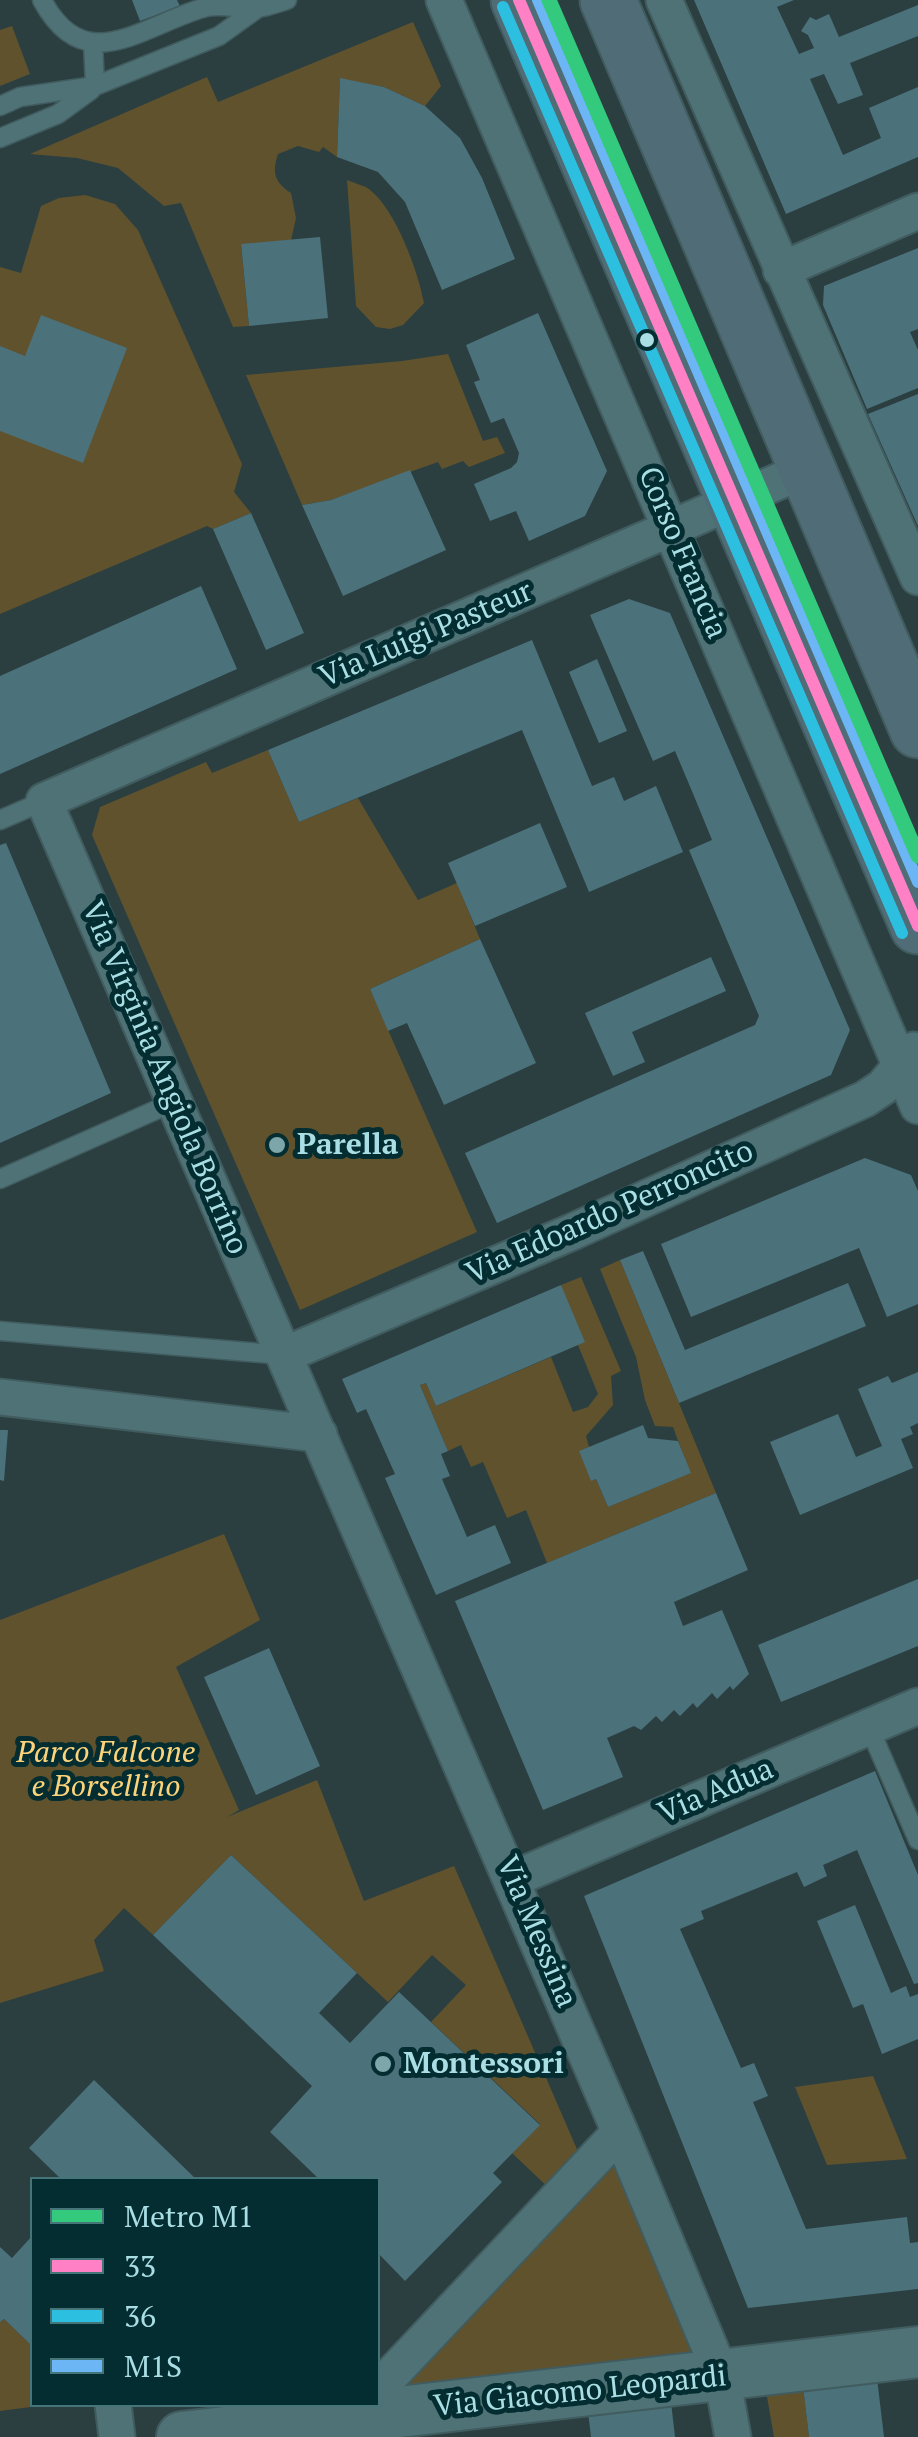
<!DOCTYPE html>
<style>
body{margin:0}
#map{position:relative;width:918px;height:2437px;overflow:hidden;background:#2b3f41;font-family:"PT Serif",serif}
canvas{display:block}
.legend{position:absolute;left:30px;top:2177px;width:350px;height:230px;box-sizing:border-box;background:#032d31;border:2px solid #457479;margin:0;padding:12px 18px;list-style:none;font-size:30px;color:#a9dee4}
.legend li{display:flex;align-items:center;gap:20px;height:50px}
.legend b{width:50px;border:2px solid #457479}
</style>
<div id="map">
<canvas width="918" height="2437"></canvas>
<ul class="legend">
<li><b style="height:12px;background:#33ca7d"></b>Metro M1</li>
<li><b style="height:12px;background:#ff80c5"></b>33</li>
<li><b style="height:12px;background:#2dbfdf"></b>36</li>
<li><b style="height:12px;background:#6db6f5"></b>M1S</li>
</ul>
</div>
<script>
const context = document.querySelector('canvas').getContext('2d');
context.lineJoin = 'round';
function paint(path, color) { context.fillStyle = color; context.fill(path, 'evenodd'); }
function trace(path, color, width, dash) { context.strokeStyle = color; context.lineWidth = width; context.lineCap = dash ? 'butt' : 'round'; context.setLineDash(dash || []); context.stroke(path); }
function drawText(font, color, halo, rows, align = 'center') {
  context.font = font + ' "PT Serif",serif'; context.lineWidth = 10; context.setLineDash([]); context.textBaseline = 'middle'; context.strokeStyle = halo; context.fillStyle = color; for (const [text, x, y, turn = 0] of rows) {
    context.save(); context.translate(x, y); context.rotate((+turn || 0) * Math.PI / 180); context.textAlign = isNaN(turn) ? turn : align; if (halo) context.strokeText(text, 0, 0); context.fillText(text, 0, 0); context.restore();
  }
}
const green = new Path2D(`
 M413,22l28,64 -16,20 -41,-19 -44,-8 -3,78 -14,-10 -4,5 -21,-6 -20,8c-6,18 -4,28 13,39l5,25 -5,22 -50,5 8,81 -16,1 -52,-124 -17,3 -46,-38 -41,-10 -47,-4 177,-77 11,25z
 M12,26l18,48 -30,12v-56z
 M347,180c6,3 16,5 22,9 27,21 49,82 55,114l-21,22 -13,4 -14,-2 -20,-21z
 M85,195l30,9 23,26 104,234 -8,28 17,21 -38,16 -6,-3 -207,88v-347l21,6 20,-67 18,-8z
 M448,354l35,87 14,-4 8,16 -36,14 -6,-6 -21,8 -4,-7 -107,38 -29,5 -56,-130 156,-14z
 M268,750l31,72 59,-24 60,102 39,-17 23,56 -110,50 107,243 -177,78 -208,-475 8,-28 106,-45 6,11z
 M620,1260l96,233 -169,70 -21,-53 -19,8 -24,-56 -12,5 -10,-22 -13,6 -28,-66 6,-2 10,23 115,-49 22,55 15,-5 10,-13 -20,-49 -17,-60 20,-8 40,94 -10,5 2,29 -27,31 3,11 -9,4 11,29 5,-1 12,28 82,-34 -17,-46 -18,-1 -10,-26 -9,-43 -36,-88z
 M224,1534l36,86 -84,47 63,143 -12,7 90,-37 47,121 90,-35 129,297 -29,30 -42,-40 28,-29 -109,-102 35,-37 -34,-30 -44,47 -157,-147 -78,80 -29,-27 -30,32 10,31 -104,32v-383z
 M873,2076l34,83 -80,6 -32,-78z
 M627,2148l95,229 -358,28z
 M4,2319l28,27v58l14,1 -46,6v-89z
 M803,2387l6,50h-35l-8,-46z`);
const building = new Path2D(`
 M132,0h45l3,6 -40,15z
 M694,0h100l-17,7 22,47 15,-6 -6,-13 -7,-4 9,-14 6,3 13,-6 10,23 79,-32v31l-68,27 13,32 -25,9 -14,-30 -14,5 33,76 38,-17 -12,-30 49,-21v70l-132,57z
 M340,78l44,9 41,19 35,32 22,40 33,81 -73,31 -37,-88 -27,-30 -41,-15z
 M320,237l8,81 -79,8 -8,-82z
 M918,248v81l-8,3 8,18v38l-51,21 -44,-104 1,-19z
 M538,313l69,158 -22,45 -56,25 -13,-30 -26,10 -16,-37 37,-16 6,-6 2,-9 -15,-35 -13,5 -17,-41 6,-2 -14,-35z
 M41,315l86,33 -44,115 -83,-32v-85l25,10z
 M918,394v132l-50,-112z
 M410,470l36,80 -103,46 -41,-91 29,-5z
 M251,513l53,120 -38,17 -53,-121z
 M201,586l36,83 -237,105v-98z
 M629,599l41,14 180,417 -19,45 -334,148 -32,-70 290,-128 4,-9 -70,-166 23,-10 -18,-44 -19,-45 -22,10 -63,-146z
 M532,640l60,146 22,-9 10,24 32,-15 27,66 -94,40 -67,-162 -223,92 -31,-72z
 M597,659l30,72 -28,12 -30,-71z
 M540,823l27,64 -92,39 -27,-63z
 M6,843l105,250 -111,50v-298z
 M480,939l56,124 -92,42 -37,-82 -19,8 -18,-42z
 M711,957l15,34 -94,41 13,30 -32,14 -28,-63z
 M865,1158l46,17 7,16v113l-31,13 -28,-69 -168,69 -30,-73z
 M643,1251l42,99 163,-67 18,43 -187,77 -59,-143z
 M561,1285l24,57 -149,64 -10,-23 -6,2 28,66 -7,3 9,22 -8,3 25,58 28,-12 16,38 -75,32 -51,-117 10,-4 -29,-65 -9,4 -15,-34z
 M918,1372v51l-8,4 3,7 -12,5 12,29 -113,47 -30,-73 68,-28 18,43 26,-11 -24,-57 30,-13 4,7z
 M643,1425l5,13 30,3 13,32 -83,34 -12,-28 -5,2 -12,-30z
 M0,1430h8l-4,51 -4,-1z
 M716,1493l32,77 -74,32 9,24 39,-16 27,64 -16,16 -3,-4 -13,13 -5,-6 -15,15 -4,-5 -13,13 -6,-6 -12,12 -6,-6 -15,14 -7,-4 -27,12 16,39 -80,33 -88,-209z
 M918,1579v67l-137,56 -23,-57z
 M269,1648l51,118 -64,29 -52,-118z
 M875,1771l43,104v108l-4,1 -57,-134 -34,15 4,11 -23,11 -7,-15 -96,39 3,8 -24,10 61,139 13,-5 14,33 -15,6 53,127 101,-12 3,26 8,-1v47l-170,19 -164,-412z
 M231,1855l126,118 -38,40 31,30 49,-51 141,133 -47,48 9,9 -97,99 -27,-28v-73h-58l-50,-48 42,-46 -159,-151z
 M855,1905l36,88 15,-7 4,11 8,-3v45l-36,15 -19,-50 -10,4 -36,-87z
 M94,2080l103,100h-135l-33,-32z
 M32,2236v110l-28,-27 -4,3v-75l12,11z
 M877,2378l7,59h-75l-6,-50z
 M670,2393l5,44h-84l-4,-34z`);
const lane = new Path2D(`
 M42,0c43,80 99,26 161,8 17,-6 36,2 54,0 10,-1 20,-5 30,-8
 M93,43l2,43
 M0,106l20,-9 75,-11 124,-50 39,-28
 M0,138l58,-24 33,-24
 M0,820l44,-19
 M0,1179l174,-77
 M0,1331l284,24
 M869,1727l49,113`);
const street = new Path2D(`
 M444,0l474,1106
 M664,0l254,577
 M781,270l137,-59
 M284,1355l288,-123 293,-133 18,-12 31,-37
 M0,1397l319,37
 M513,1879l405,-173
 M378,2389l242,-257
 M113,2404l4,33
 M733,2437l-11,-60 -102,-245 -576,-1331 763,-332`);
const secondary = new Path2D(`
 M182,2437l736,-85`);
const primary = new Path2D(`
 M519,0l399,926
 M608,0l310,730`);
const bus1 = new Path2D(`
 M519,0l399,926`);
const bus2 = new Path2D(`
 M503,7l399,926`);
const bus3 = new Path2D(`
 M538,0l380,882`);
const metro1 = new Path2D(`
 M549,0l369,856`);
const markers = [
 [647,340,9,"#a9dee4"],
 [277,1145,10,"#7da6ab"],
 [383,2064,10,"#7da6ab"]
];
const streetNames = [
 ["Corso Francia",682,553,67],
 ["Via Luigi Pasteur",426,635,-23],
 ["Via Virginia Angiola Borrino",164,1078,67],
 ["Via Edoardo Perroncito",610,1213,-24],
 ["Via Adua",716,1792,-23],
 ["Via Messina",536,1932,67],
 ["Via Giacomo Leopardi",580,2392,-6]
];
const poiNames = [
 ["Parella",297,1145],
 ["Montessori",403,2064]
];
const parkNames = [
 ["Parco Falcone",106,1753],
 ["e Borsellino",106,1787]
];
paint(green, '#60522d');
paint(building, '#4b717a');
trace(lane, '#415c5f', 21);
trace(street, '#415c5f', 39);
trace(secondary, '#415c5f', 54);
trace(primary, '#415c5f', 59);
trace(lane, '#4f7276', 18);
trace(street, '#4f7276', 35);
trace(secondary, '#4f7276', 50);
trace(primary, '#506d77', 55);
trace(bus1, '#ff80c5', 12);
trace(bus2, '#2dbfdf', 12);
trace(bus3, '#6db6f5', 12);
trace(metro1, '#33ca7d', 15);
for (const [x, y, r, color] of markers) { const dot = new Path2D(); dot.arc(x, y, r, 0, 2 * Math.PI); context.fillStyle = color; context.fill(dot); trace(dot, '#032d31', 4); }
drawText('30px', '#a9dee4', '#032d31', streetNames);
drawText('bold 30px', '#a9dee4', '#032d31', poiNames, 'left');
drawText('italic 30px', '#fcd37a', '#032d31', parkNames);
</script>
